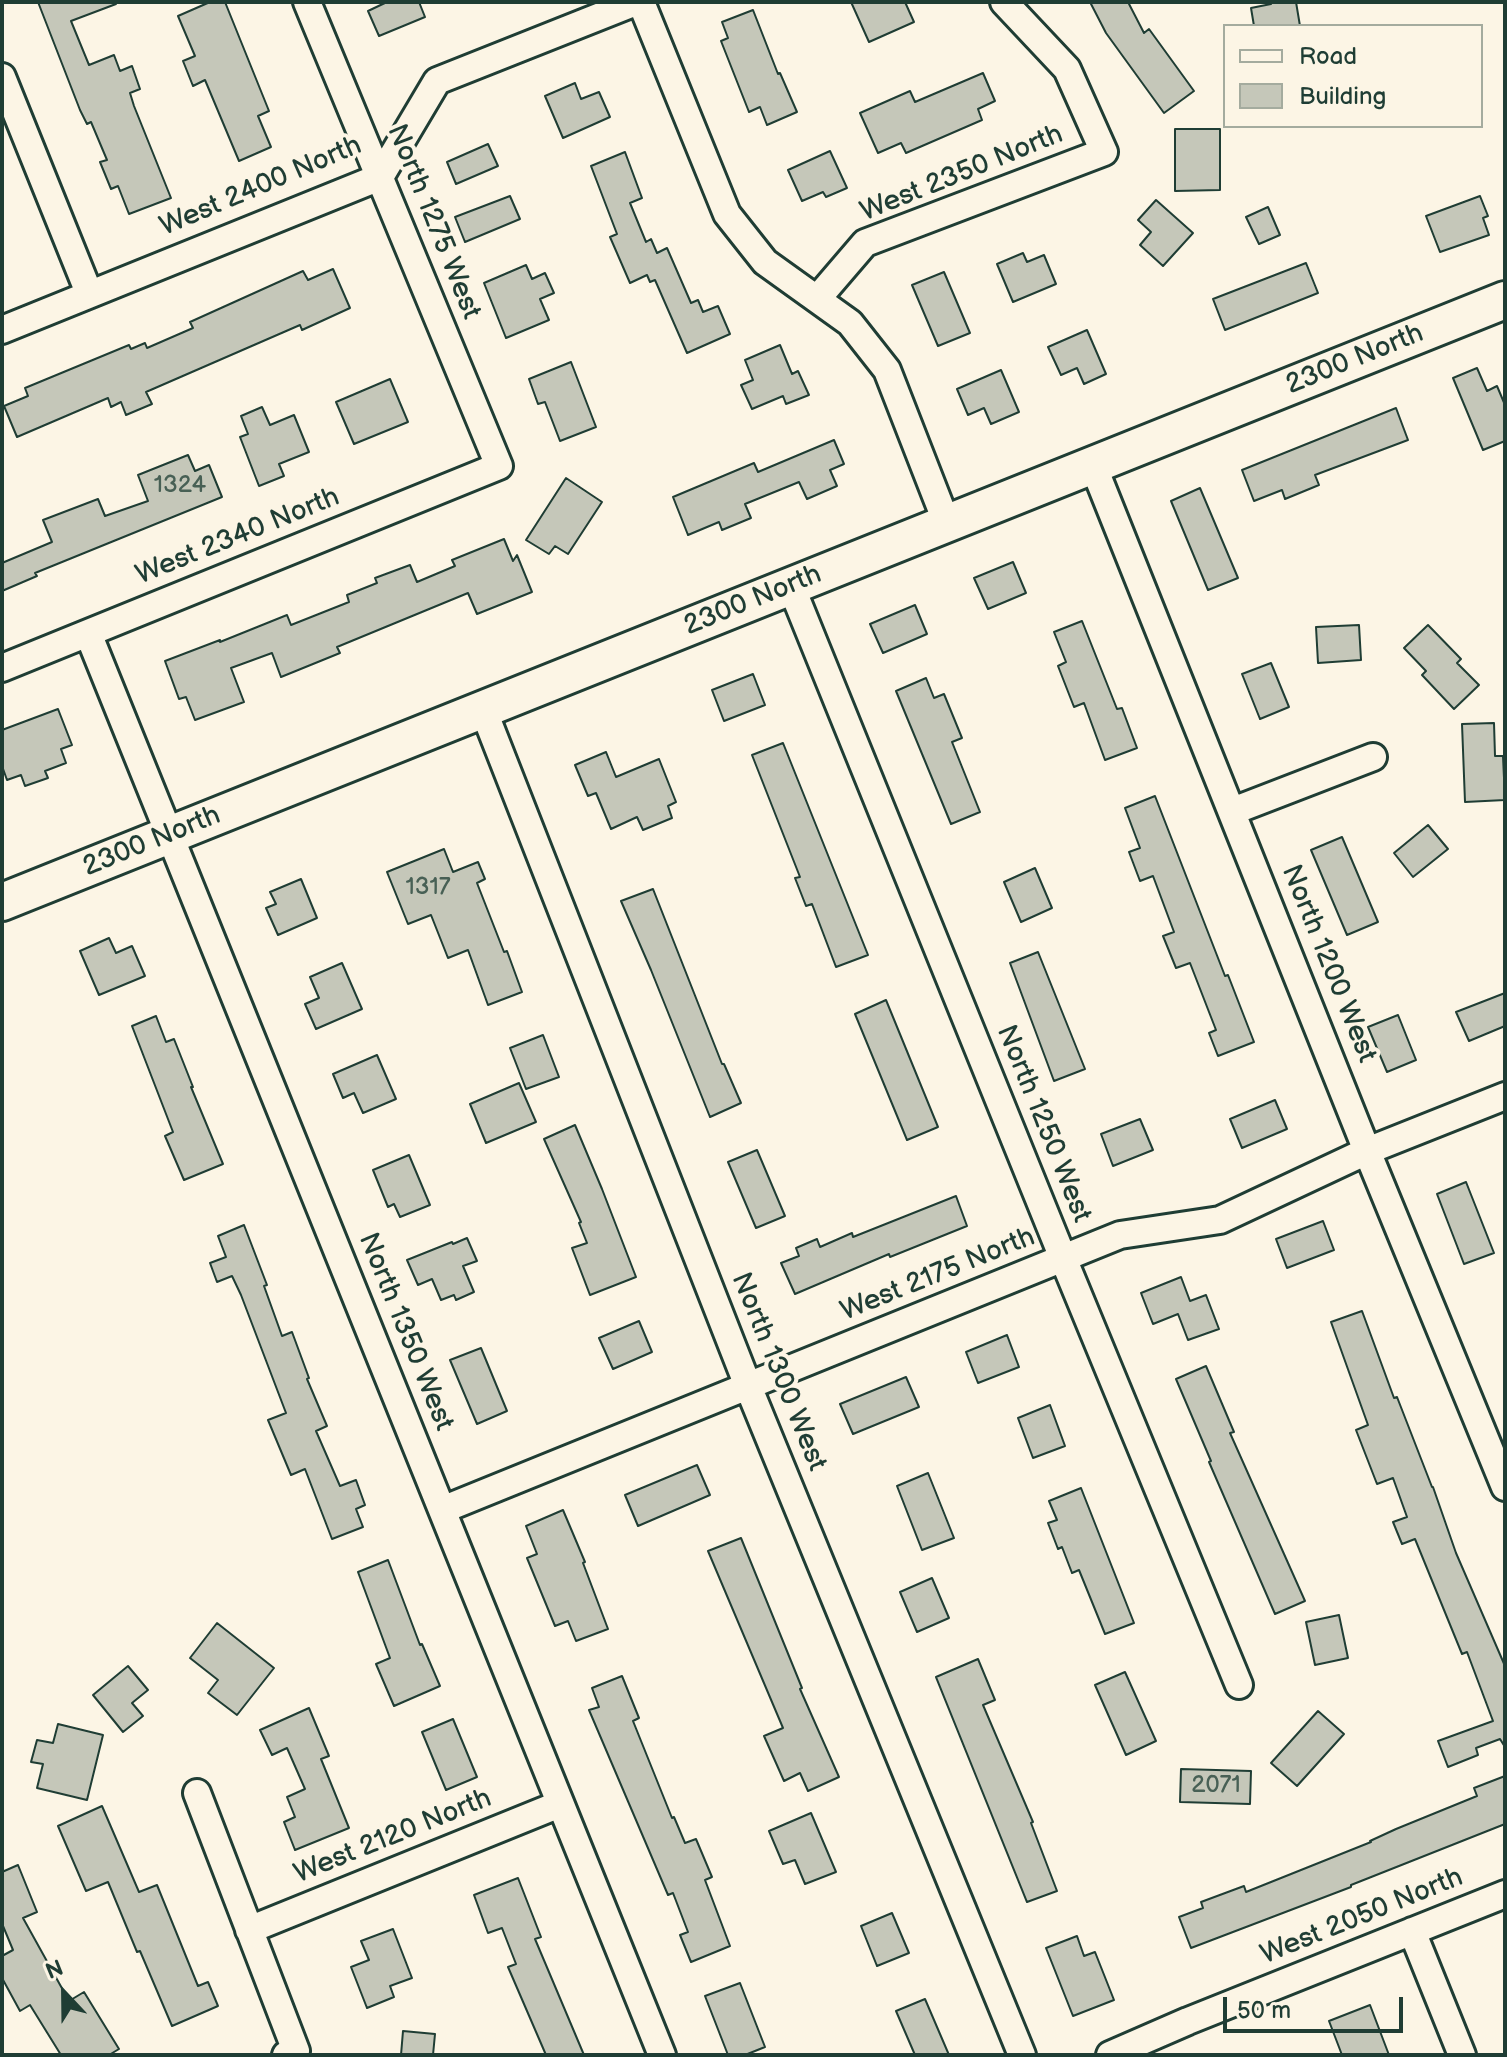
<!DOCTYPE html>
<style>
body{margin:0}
#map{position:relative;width:1507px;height:2057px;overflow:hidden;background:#fcf5e5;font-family:"Balsamiq Sans",sans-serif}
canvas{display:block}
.frame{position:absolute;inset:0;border:4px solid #1f3d34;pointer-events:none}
.legend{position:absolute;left:1223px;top:24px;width:260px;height:104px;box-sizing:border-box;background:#fcf5e5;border:2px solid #a4ab9e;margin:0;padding:10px 14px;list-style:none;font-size:24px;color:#1f3d34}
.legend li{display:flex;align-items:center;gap:16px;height:40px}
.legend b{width:40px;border:2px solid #a4ab9e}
.north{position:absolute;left:24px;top:1953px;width:80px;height:80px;-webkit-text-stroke:6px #fcf5e5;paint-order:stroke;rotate:338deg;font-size:22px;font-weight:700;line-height:32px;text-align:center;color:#1f3d34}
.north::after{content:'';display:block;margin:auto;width:28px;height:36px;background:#1f3d34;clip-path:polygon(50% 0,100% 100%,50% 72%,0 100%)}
.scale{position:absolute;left:1223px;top:1997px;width:180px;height:36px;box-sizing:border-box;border:4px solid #1f3d34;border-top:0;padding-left:10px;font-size:24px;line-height:28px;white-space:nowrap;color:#1f3d34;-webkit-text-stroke:6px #fcf5e5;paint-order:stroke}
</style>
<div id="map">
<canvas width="1507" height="2057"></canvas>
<div class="frame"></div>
<ul class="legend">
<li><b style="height:10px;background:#fcf5e5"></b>Road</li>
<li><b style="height:22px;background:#c5c7b9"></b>Building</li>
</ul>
<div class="north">N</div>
<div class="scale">50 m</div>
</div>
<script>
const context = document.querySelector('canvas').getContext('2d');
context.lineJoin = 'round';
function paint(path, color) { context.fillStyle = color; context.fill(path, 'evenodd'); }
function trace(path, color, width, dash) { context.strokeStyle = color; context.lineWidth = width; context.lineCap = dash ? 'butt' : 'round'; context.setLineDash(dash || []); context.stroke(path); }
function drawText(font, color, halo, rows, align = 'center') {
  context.font = font + ' "Balsamiq Sans",sans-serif'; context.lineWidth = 8; context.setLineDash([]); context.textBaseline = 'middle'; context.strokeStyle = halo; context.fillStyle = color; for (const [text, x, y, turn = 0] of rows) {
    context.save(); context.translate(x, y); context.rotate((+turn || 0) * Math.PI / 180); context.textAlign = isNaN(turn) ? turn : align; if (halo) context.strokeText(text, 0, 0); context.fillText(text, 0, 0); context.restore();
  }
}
const building = new Path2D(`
 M38,2h78v2l-45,17 18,44 25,-10 6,16 12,-5 8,23 -10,4 4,13 37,92 -42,16 -11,-28 -7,3 -11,-27 7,-2 -16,-38 -4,2 -7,-14z
 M210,2h15l44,109 -11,5 13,31 -32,14 -34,-81 -12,6 -10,-25 12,-5 -17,-40z
 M387,2h32l6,15 -46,19 -11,-25z
 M851,2h54l9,20 -45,20z
 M1090,2h38l16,31 5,-4 45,62 -30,22 -58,-80z
 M1271,2h25l4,24h-46l-3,-18 20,-4z
 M753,10l25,64 2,-1 17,39 -30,13 -7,-18 -11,5 -28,-71 7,-3 -6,-16z
 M983,73l12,28 -17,8 4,11 -76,33 -5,-10 -23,10 -18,-40 50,-22 5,11z
 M575,83l6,16 18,-7 11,25 -47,21 -18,-42z
 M1175,129h45v61l-45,1z
 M488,144l10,22 -42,18 -9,-22z
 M830,151l17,37 -21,9 -3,-5 -21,9 -14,-31z
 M625,152l17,46 -12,5 16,39 5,-3 6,14 10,-5 24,55 7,-3 5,12 15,-6 12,28 -43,19 -32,-73 -5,2 -3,-7 -17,8 -20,-46 7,-3 -26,-68z
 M510,196l10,23 -55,23 -10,-25z
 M1480,196l8,20 -5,2 6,17 -49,17 -14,-36z
 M1156,200l37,33 -30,33 -23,-21 11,-13 -13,-12z
 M1268,207l12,28 -21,9 -13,-27z
 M1023,253l4,9 17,-7 12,29 -43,18 -16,-38z
 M1306,263l12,30 -93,37 -12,-31z
 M526,265l6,14 13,-6 9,20 -14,6 9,21 -43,18 -22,-55z
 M333,269l17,39 -48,22 -2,-5 -154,67 6,12 -26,11 -5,-13 -10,5 -3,-9 -91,39 -13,-31 24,-10 -3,-8 104,-43 2,4 14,-6 2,5 46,-20 -3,-6 113,-51 5,9z
 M944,272l26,61 -32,13 -26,-61z
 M1087,330l19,44 -22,10 -7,-16 -16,7 -13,-28z
 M780,345l12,29 6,-3 11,24 -23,9 -3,-8 -31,13 -11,-24 12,-5 -8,-20z
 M571,362l25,65 -36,14 -15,-39 -7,2 -9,-25z
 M1477,368l10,23 10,-5 8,19v36l-22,9 -30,-72z
 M1001,370l18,42 -28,12 -7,-16 -16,7 -11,-26z
 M390,379l18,43 -54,22 -18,-42z
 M262,407l8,18 24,-10 15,37 -30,12 5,12 -25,10 -19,-49 8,-3 -7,-18z
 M1396,408l12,32 -93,35 4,10 -34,14 -3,-9 -28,11 -12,-31z
 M834,440l10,24 -14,6 7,16 -30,13 -8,-17 -54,22 6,14 -29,12 -3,-8 -31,13 -15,-38 81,-34 4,9z
 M188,455l7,16 14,-6 13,32 -187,76 2,3 -35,15v-28l50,-21 -9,-22 55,-21 7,17 43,-15 -10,-26z
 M566,478l36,24 -34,52 -13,-8 -6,8 -23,-14z
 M1200,488l38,90 -30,12 -37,-89z
 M504,539l9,22 4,-6 15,37 -55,22 -9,-21 -131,54 3,6 -59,24 -9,-24 -41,15 13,34 -49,18 -9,-23 -7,2 -14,-38 55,-21v2l67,-27 4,10 58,-23 -2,-7 30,-12 -2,-5 35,-13 7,17 38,-16 -3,-6z
 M1013,562l13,31 -38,16 -14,-31z
 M915,605l12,29 -44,19 -13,-29z
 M1082,621l35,88 5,-1 15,40 -32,12 -21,-57 -10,4 -16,-41 8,-4 -12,-30z
 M1359,625l2,35 -43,3 -2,-36z
 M1428,625l33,34 -4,4 22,22 -25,24 -32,-34 4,-4 -22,-23z
 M1271,663l18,44 -29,12 -18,-45z
 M753,674l12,31 -41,16 -12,-31z
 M926,678l8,20 10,-4 18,44 -10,4 28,70 -29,12 -55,-133z
 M58,709l14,36 -11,4 5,14 -21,8 3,7 -23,8 -4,-11 -14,5 -5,-14v-36z
 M1494,723l1,33h8l2,44 -40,2 -3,-78z
 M783,743l85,212 -32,12 -24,-63 -6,2 -11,-28 5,-1 -48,-122z
 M606,752l10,25 43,-18 17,43 -8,4 4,12 -29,12 -6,-13 -26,12 -15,-36 -8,3 -13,-31z
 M1155,796l70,180 3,-1 26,67 -36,14 -9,-23 7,-3 -26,-67 -14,5 -13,-32 11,-4 -21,-56 -13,5 -11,-29 11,-4 -15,-40z
 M1428,825l20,24 -35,28 -19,-24z
 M1342,837l36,85 -31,13 -36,-85z
 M444,849l9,23 25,-10 7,17 -8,4 27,69 3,-1 15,41 -34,13 -20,-55 -20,8 -17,-43 -23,9 -21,-52z
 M1035,868l17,40 -31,14 -17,-40z
 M301,879l16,39 -39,17 -12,-27 10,-4 -6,-12z
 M653,889l69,175h2l17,39 -31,14 -59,-147 -30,-69z
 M109,938l7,15 16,-7 13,30 -46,19 -19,-44z
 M1038,952l47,117 -31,12 -44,-118z
 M342,963l20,46 -46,20 -11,-25 14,-6 -9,-21z
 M1505,993v33l-36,15 -13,-29z
 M886,1000l52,127 -31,13 -52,-126z
 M1398,1015l18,45 -29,12 -19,-45z
 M156,1016l10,26 8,-3 19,48h-2l32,77 -39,16 -19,-44 8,-4 -41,-106z
 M543,1035l16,42 -33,12 -16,-41z
 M377,1055l19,44 -33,14 -9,-20 -11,5 -10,-24z
 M519,1083l17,39 -50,21 -16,-39z
 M1275,1100l12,29 -45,19 -12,-29z
 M1140,1119l13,31 -40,16 -12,-32z
 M575,1125l27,64 34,88 -46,18 -18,-47 15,-5 -8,-20 2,-1 -37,-83z
 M757,1150l28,66 -29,12 -28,-66z
 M409,1155l21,50 -30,12 -6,-13 -6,3 -15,-37z
 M1466,1182l28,71 -30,11 -27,-70z
 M956,1196l11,30 -77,31 -1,-3 -94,40 -14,-31 18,-7 -3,-8 21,-9 3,8 32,-14 1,4z
 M1323,1221l11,29 -47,18 -11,-29z
 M244,1225l23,60 -3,1 18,50 10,-4 17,46 -2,1 20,47 -11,5 24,55 16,-6 9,25 -9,4 7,18 -31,12 -27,-70 -14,6 -23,-55 18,-7 -45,-118 -9,-19 -15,6 -7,-19 16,-6 -8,-21z
 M467,1238l10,23 -14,5 11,26 -18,8 -2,-5 -13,5 -9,-21 -14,6 -11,-25 45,-18 1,2z
 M1181,1277l9,24 16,-6 13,34 -31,11 -10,-26 -25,10 -12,-31z
 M1362,1311l32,87 3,-1 35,90h1l23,66 49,113v81l-5,-8 -24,9 2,7 -30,12 -10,-26 55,-20 -26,-69 -5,2 -47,-115 -13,5 -9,-22 14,-5 -14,-39 -16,6 -21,-54 12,-5 -37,-103z
 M639,1321l13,31 -39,17 -14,-31z
 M1007,1335l12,32 -41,16 -12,-31z
 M481,1348l26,63 -30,13 -27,-64z
 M1206,1366l28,66 -4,1 75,168 -30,13 -66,-152 2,-1 -35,-82z
 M906,1377l13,30 -66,27 -13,-30z
 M1050,1405l15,41 -32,12 -15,-40z
 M697,1465l13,30 -72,31 -13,-31z
 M928,1473l26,65 -32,12 -25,-64z
 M1081,1488l53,135 -29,11 -26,-64 -7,3 -10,-26 -4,2 -10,-26 9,-3 -8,-19z
 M563,1510l22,52 -2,1 25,66 -32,12 -8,-20 -13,5 -28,-68 10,-4 -11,-28z
 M741,1538l61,150 -2,1 39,88 -31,14 -8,-18 -16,8 -20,-45 19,-8 -75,-177z
 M388,1560l32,85 2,-1 18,42 -46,20 -18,-42 14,-6 -32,-86z
 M932,1578l17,40 -32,14 -17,-40z
 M1339,1615l9,43 -33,7 -9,-43z
 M217,1623l57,45 -37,47 -29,-22 10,-13 -28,-22z
 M978,1659l17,41 -12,5 50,117 -2,1 26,68 -30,11 -91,-225z
 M128,1666l20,24 -16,13 11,13 -20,16 -30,-37z
 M1125,1672l31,69 -30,14 -31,-70z
 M622,1676l17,42 -6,3 39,97 2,-1 11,26 11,-4 16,38 -7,3 25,66 -39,16 -11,-27 8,-3 -15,-39 -5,2 -79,-185 10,-3 -7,-19z
 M309,1708l20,48 -8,3 28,69 -54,22 -11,-28 11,-5 -8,-20 18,-8 -18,-41 -15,7 -12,-25z
 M1318,1711l26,23 -47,52 -26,-23z
 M453,1719l24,58 -31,13 -24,-58z
 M58,1724l45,11 -16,65 -50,-12 6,-24 -12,-2 6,-22 16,3z
 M1181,1769l70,2 -1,33 -70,-2z
 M1505,1776v48l-154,61v2l-160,61 -12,-31 24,-9 -2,-6 43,-16 2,6 125,-50 -1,-1 26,-12 81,-33 -3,-8z
 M102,1806l37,86 18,-7 41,101 10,-4 10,24 -46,20 -32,-75 -3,1 -29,-70 -22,9 -28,-65z
 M811,1813l25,59 -31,12 -10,-24 -12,4 -14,-33z
 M18,1865l19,47 -14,6 46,83 15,-9 35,57 -10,6h-48l-31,-50 -10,6 -18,-33v-22l11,-6 -10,-24h-1v-54z
 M518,1878l23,59 -6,2 49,116h-38l-38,-88 8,-3 -14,-36 -14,5 -14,-38z
 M892,1913l17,40 -32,13 -16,-40z
 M393,1929l19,49 -22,8 4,11 -27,11 -16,-41 18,-7 -8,-19z
 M1077,1936l7,20 11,-4 19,48 -41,16 -27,-68z
 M740,1983l25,64 -20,8h-17l-23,-59z
 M925,1999l24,56h-34l-19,-44z
 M1370,2005l19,50h-47l-13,-34z
 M403,2031l32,3 -2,21h-32z`);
const street = new Path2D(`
 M641,2l86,212 38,48 85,61 37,47 60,154
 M2,77l87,216
 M817,299l48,-56 239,-91 -37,-83 -63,-67
 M2,330l378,-153 57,-96 199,-79
 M1093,465l274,686 138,336
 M791,586l272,672 176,427
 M88,633l574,1422
 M2,668l497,-202 -192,-464
 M483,709l265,677 274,669
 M1233,811l140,-54
 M442,1510l678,-275 100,-15 147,-69 138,-55
 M197,1793l99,258 -10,4
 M249,1930l311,-126
 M1412,1931l50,124
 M1110,2055l78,-34 317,-127`);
const secondary = new Path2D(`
 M2,902l1503,-602`);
const numberNames = [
 ["1324",180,486],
 ["1317",428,888],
 ["2071",1216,1786]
];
const streetNames = [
 ["West 2350 North",962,174,-22],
 ["West 2400 North",261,187,-23],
 ["North 1275 West",433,222,68],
 ["2300 North",1355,360,-22],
 ["West 2340 North",238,537,-22],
 ["2300 North",753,601,-22],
 ["2300 North",152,842,-22],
 ["North 1200 West",1328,964,68],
 ["North 1250 West",1043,1124,68],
 ["West 2175 North",938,1275,-22],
 ["North 1350 West",405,1332,68],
 ["North 1300 West",778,1372,68],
 ["West 2120 North",393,1837,-22],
 ["West 2050 North",1362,1917,-22]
];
paint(building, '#c5c7b9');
trace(building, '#1f3d34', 2);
trace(street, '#1f3d34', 32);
trace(secondary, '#1f3d34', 42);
trace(street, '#fcf5e5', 26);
trace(secondary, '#fcf5e5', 36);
drawText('24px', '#486055', null, numberNames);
drawText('28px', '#1f3d34', '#fcf5e5', streetNames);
</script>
